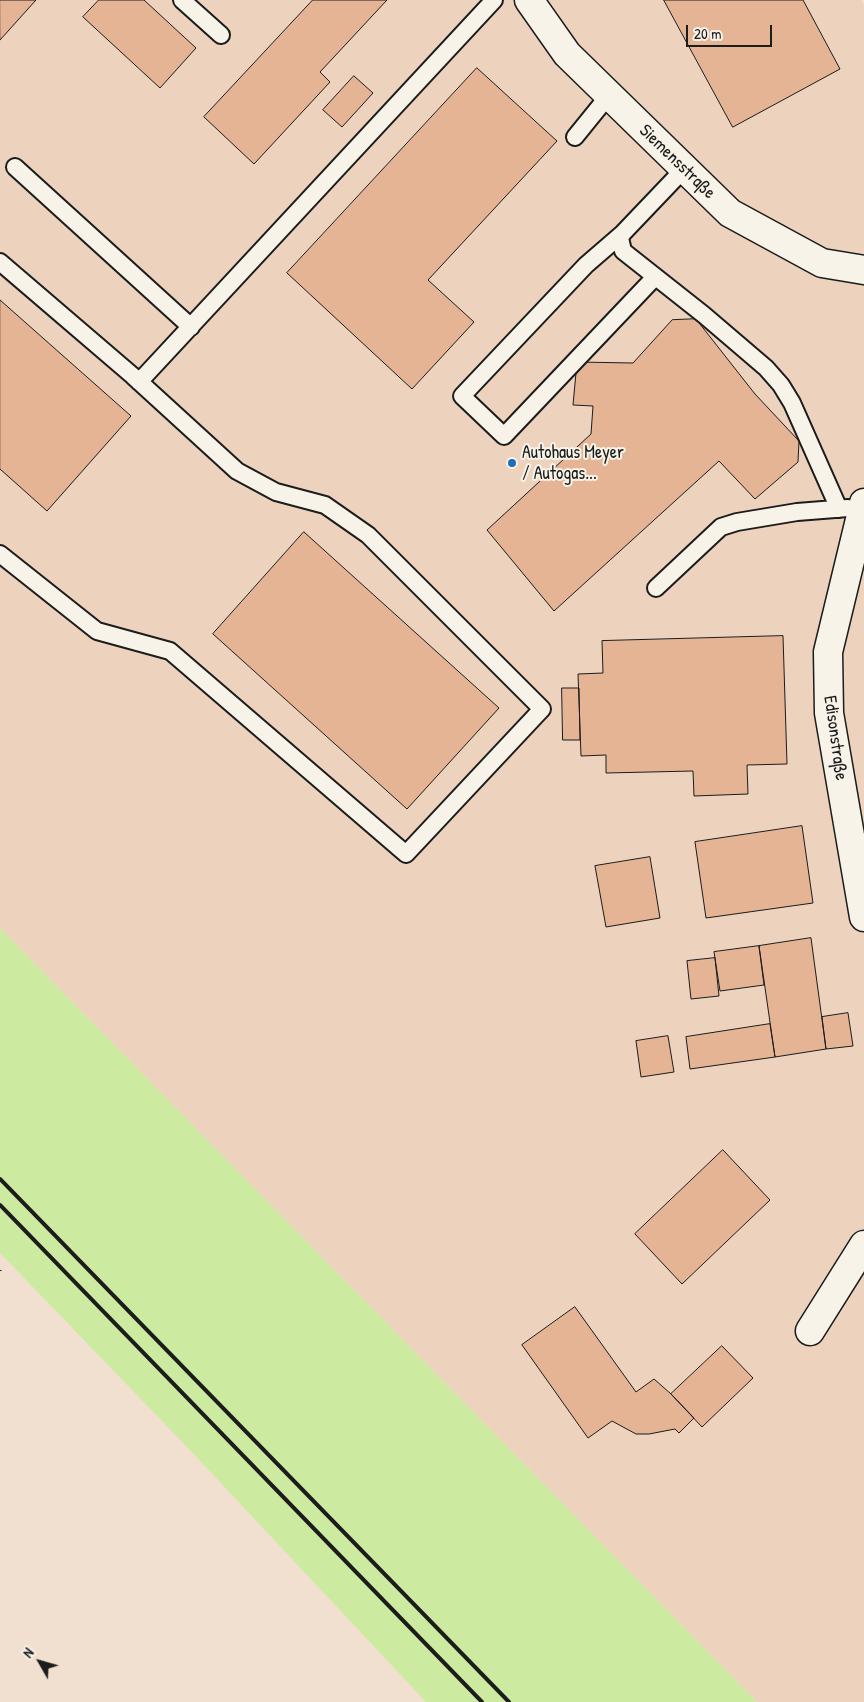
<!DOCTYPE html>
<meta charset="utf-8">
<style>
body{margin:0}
#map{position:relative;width:864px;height:1702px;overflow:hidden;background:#f1e0cf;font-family:"Patrick Hand",sans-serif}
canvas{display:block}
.north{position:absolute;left:15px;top:1637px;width:50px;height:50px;-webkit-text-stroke:4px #f7f3e8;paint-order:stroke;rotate:308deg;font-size:14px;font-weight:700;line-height:20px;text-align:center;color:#1c1c1c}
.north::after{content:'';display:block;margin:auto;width:18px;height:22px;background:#1c1c1c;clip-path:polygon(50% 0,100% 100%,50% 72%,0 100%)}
.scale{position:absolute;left:686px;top:25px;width:86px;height:22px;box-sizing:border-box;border:2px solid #1c1c1c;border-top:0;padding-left:6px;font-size:15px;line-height:18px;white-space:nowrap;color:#1c1c1c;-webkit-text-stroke:4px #f7f3e8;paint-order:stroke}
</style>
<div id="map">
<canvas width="864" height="1702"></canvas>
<div class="north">N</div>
<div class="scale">20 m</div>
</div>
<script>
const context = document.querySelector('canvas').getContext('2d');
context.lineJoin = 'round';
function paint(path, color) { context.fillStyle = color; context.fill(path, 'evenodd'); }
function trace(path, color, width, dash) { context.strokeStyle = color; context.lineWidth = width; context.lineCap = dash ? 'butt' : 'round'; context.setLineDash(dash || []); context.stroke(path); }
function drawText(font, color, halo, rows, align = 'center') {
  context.font = font + ' "Patrick Hand",sans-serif'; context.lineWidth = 4; context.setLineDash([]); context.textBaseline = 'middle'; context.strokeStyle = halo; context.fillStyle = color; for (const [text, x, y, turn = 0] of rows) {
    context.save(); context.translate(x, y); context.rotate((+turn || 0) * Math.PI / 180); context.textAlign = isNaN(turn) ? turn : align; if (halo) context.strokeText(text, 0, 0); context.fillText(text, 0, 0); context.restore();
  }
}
const built = new Path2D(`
 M0,0h861l3,5v1697h-107l-757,-774z`);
const green = new Path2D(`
 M0,928l757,774h-331l-239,-255 -187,-194z`);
const building = new Path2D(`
 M0,0h36l-36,40z
 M99,0h45l52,48 -36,40 -77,-71z
 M313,0h74l-67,72 10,10 -76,82 -50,-47z
 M664,0h139l37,69 -107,58z
 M477,68l80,73 -129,139 46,42 -62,67 -125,-116z
 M354,76l19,17 -31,34 -19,-17z
 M0,300l131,116 -84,95 -47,-42z
 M696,319l59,75 44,47 -1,21 -43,37 -36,-38 -165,150 -67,-81 104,-96 2,-28 -20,-1 4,-43 56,1 39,-43z
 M304,532l195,176 -92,101 -194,-175z
 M783,636l4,128 -40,1 1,29 -54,2 -1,-25 -87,2v-18l-25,1 -3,-82 25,-1 -1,-32z
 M562,688h17l1,52h-17z
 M802,826l11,77 -107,15 -11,-76z
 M650,857l10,61 -54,9 -11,-61z
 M811,938l15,111 -51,8 -16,-111z
 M759,946l5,39 -44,6 -6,-39z
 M715,958l4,38 -28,3 -4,-38z
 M848,1013l5,33 -27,3 -4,-32z
 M770,1024l5,33 -85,12 -4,-32z
 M668,1036l6,36 -33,5 -5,-36z
 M723,1150l47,50 -88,84 -47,-50z
 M575,1307l61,85 18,-13 17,15 23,24 -15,15 -4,-4 -26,5h-13l-24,-13 -24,17 -66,-93z
 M722,1346l31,32 -51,49 -31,-33z`);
const path = new Path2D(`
 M0,1270v1`);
const lane = new Path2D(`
 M182,0l39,35
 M575,137l34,-42
 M15,167l176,160
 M684,169l-61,64 -3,5 3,13 81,64 62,53 15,17 11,18 47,106
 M623,233l-37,32 -124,131 42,40 151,-159
 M0,262l133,114 104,95 39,21 49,13 43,30 174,174 -136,145 -236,-203 -73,-20 -97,-77
 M139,382l355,-382
 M656,588l65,-61 16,-5 60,-10 51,-4`);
const street = new Path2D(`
 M864,503l-36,149 1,61 35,204
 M810,1331l54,-86`);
const secondary = new Path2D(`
 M529,0l38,54 163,159 92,50 42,7`);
const rail = new Path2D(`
 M0,1179l509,523
 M0,1205l482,497`);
const markers = [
 [512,463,5,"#1f6fb2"]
];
const streetNames = [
 ["Siemensstraße",677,162,44],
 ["Edisonstraße",835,738,82]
];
const poiNames = [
 ["Autohaus Meyer",522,453],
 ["/ Autogas...",522,474]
];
paint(built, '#edd3be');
paint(green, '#cdeaa1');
paint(building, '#e4b495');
trace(building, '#1c1c1c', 1);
trace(lane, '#1c1c1c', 20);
trace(street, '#1c1c1c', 31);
trace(secondary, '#1c1c1c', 31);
trace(path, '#1c1c1c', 3, [1, 4]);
trace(lane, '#f7f3e8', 16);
trace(street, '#f7f3e8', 28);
trace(secondary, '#f7f3e8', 28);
trace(rail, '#1c1c1c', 4);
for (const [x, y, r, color] of markers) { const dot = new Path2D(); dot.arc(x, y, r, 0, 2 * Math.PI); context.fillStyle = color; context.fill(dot); trace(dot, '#f7f3e8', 2); }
drawText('18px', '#1c1c1c', '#f7f3e8', streetNames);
drawText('18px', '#1c1c1c', '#f7f3e8', poiNames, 'left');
</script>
